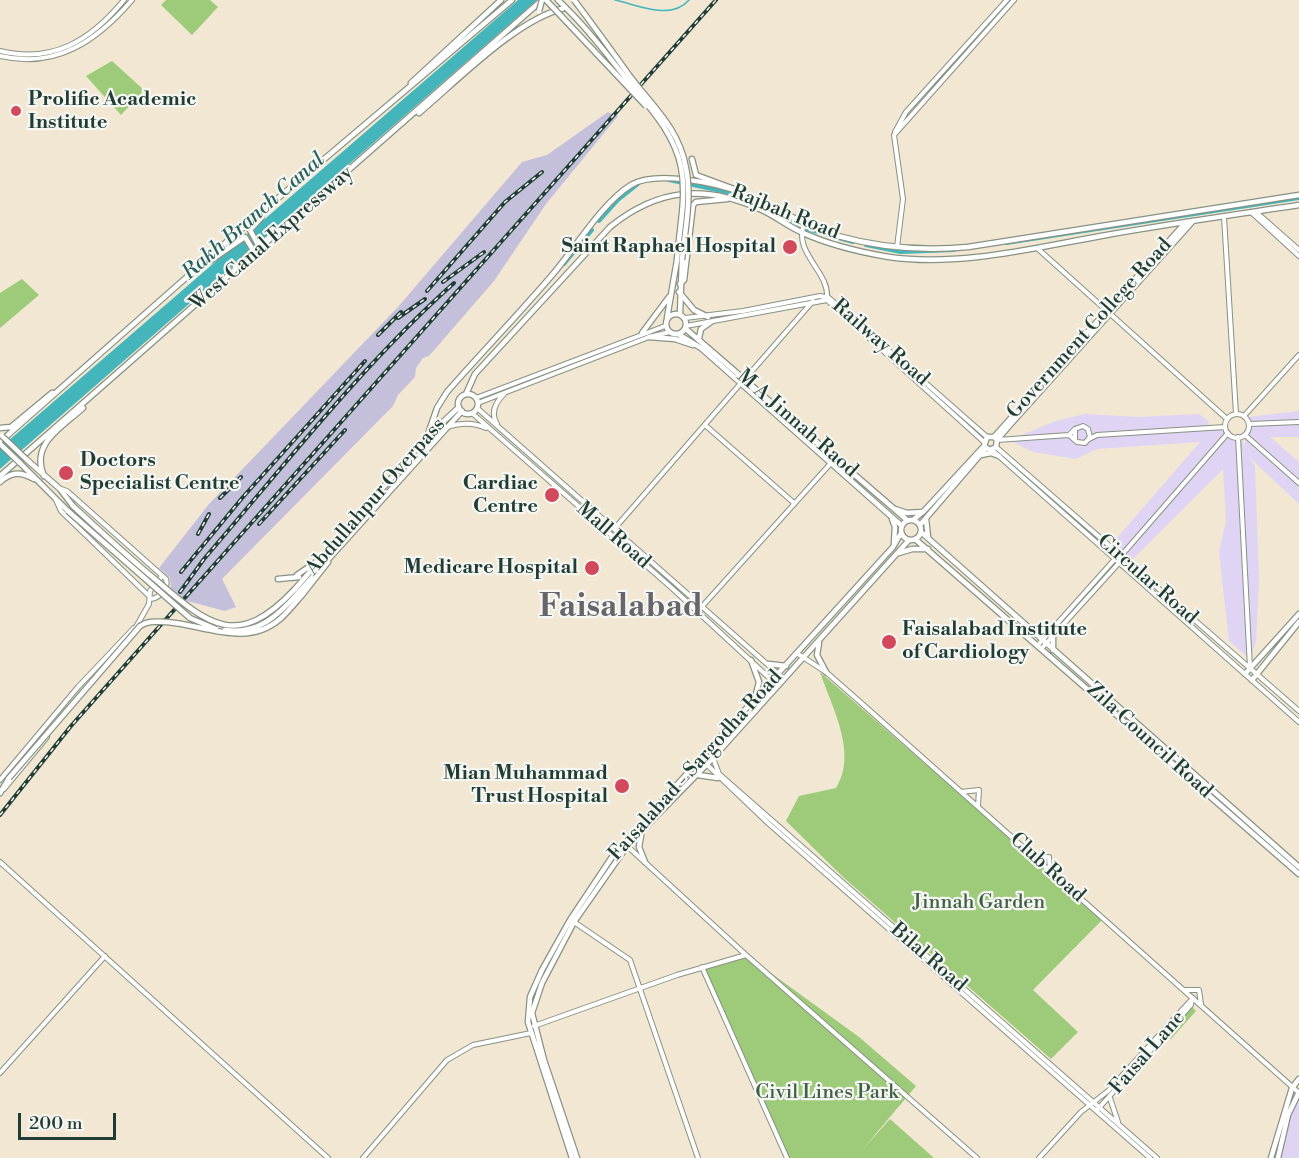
<!DOCTYPE html>
<style>
body{margin:0}
#map{position:relative;width:1299px;height:1158px;overflow:hidden;background:#f1e7d2;font-family:"Libre Bodoni",serif}
canvas{display:block}
.scale{position:absolute;left:18px;top:1113px;width:98px;height:27px;box-sizing:border-box;border:3px solid #1f3d34;border-top:0;padding-left:8px;font-size:18px;line-height:21px;white-space:nowrap;color:#1f3d34;-webkit-text-stroke:4px #f6f6f2;paint-order:stroke}
</style>
<div id="map">
<canvas width="1299" height="1158"></canvas>
<div class="scale">200 m</div>
</div>
<script>
const context = document.querySelector('canvas').getContext('2d');
context.lineJoin = 'round';
function paint(path, color) { context.fillStyle = color; context.fill(path, 'evenodd'); }
function trace(path, color, width, dash) { context.strokeStyle = color; context.lineWidth = width; context.lineCap = dash ? 'butt' : 'round'; context.setLineDash(dash || []); context.stroke(path); }
function drawText(font, color, halo, rows, align = 'center') {
  context.font = font + ' "Libre Bodoni",serif'; context.lineWidth = 4.5; context.setLineDash([]); context.textBaseline = 'middle'; context.strokeStyle = halo; context.fillStyle = color; for (const [text, x, y, turn = 0] of rows) {
    context.save(); context.translate(x, y); context.rotate((+turn || 0) * Math.PI / 180); context.textAlign = isNaN(turn) ? turn : align; if (halo) context.strokeText(text, 0, 0); context.fillText(text, 0, 0); context.restore();
  }
}
const built = new Path2D(`
 M1299,411v26h-29l29,25v42l-50,-47 6,9 4,113 -3,62 -6,18 -21,-18 -10,-89 7,-31 -3,-52 -95,95 -19,-17 91,-105 -103,7 -21,10 -43,-7 -24,-12 47,-19 29,-7 54,3 60,-3 9,7 1,6h16l9,10h8l3,11v-13l5,-10 3,1 -5,-9z
 M1299,1097v61h-18l10,-42z`);
const industrial = new Path2D(`
 M608,112l10,4 -72,88 -52,77 -65,75 -6,2 -7,10 -1,9 -17,18 -5,11 -171,173 14,28 -11,4 -38,-10 -16,-12 -1,-11 -11,-10 50,-64 189,-197 124,-145 25,-7z`);
const green = new Path2D(`
 M166,0h44l8,7 -26,28 -31,-30z
 M112,61l32,29 -23,25 -35,-39z
 M22,279l17,16 -39,33v-35z
 M820,672l283,247 -70,71 45,42 -27,27 -208,-182 -57,-56 13,-25 37,-8c22,-35 -4,-80 -16,-116z
 M746,955l113,82 57,49 -53,63 27,-30 44,39h-147l-85,-191z
 M1192,1007l4,4 -25,28 -5,-3z`);
const water = new Path2D(`
 M518,0h19l-537,469v-21z`);
const stream = new Path2D(`
 M615,0c23,5 56,21 74,0`);
const canal = new Path2D(`
 M669,180l72,15
 M764,205l43,24 46,13
 M599,221l19,-21 20,-16
 M1006,243l293,-45
 M866,245l35,7 53,-2
 M564,264l28,-34`);
const secondary = new Path2D(`
 M0,51c53,13 91,-11 124,-51
 M0,56c56,13 97,-15 132,-56
 M895,132l11,-20 101,-112
 M894,135l120,-135
 M894,135l9,64 -6,48
 M1251,212l48,44
 M1256,212l43,38
 M1224,217l12,197
 M804,224c-11,30 26,47 23,75
 M1037,248l190,171
 M685,318l58,-7 77,-15 9,2 158,139
 M686,326l141,-26 156,141
 M745,379l68,-78
 M476,398l189,-72
 M478,403l171,-66 21,-5
 M477,408l307,271
 M472,413l201,176 105,97
 M1225 426a12 12 0 1 1 24 0a12 12 0 1 1-24 0Z
 M1244,416l55,-61
 M497,424c-7,-11 -2,-21 7,-30
 M1249,424l50,-2
 M705,425l89,78
 M447,427c14,-4 25,-5 39,1
 M1069,435l8,7 8,1 5,-6 -2,-8 -5,-3 -8,3v11
 M1245,435l54,48
 M1238,437l12,231
 M1089,439l8,-4 128,-8
 M997,440l72,-5 6,-6
 M996,447l303,264
 M992,450l307,272
 M61,489l6,2 99,88c3,8 -7,20 -16,20
 M56,500l5,11 87,84
 M615,528l126,-145
 M698,611l133,-148
 M132,634l17,-30 1,-13 12,-15
 M1038,645l76,-85
 M1042,648l76,-84 2,-7 108,-124
 M798,654l28,18 33,29 439,391
 M710,750l9,24 438,384
 M701,759l67,64 382,335
 M0,780l78,-93 56,-59
 M4,789l43,-52
 M961,792l18,-2 -1,16
 M626,845l120,110 231,203
 M1036,858l13,-1 1,14
 M0,862l328,296
 M574,922l56,38 68,198
 M702,967l85,191
 M1185,990h14l2,14
 M534,1026l143,-51 69,-20
 M0,1073l105,-117
 M1110,1098l8,24
 M1098,1109l93,-104 1,-7
 M363,1158l84,-98 26,-15 58,-12
 M1039,1158l42,-46 27,-21 85,-93`);
const primary = new Path2D(`
 M558,0l8,8
 M411,83l90,-83
 M419,113c38,-32 100,-96 147,-105
 M692,159l4,16 38,14
 M261,218l-11,12 7,13h5l14,-11
 M210,261l35,-24 8,13 -18,18
 M680,284l4,-4 9,-75 3,-3 31,-3
 M679,292l15,18 14,7
 M666 324a10 10 0 1 1 20 0a10 10 0 1 1-20 0Z
 M680,314l2,-54
 M667,318l10,-58
 M686,329l221,191
 M642,333l27,-36
 M678,334l23,14 201,178
 M649,337l26,2 18,6
 M699,338l2,-9 10,-7
 M466,394l9,-20 135,-147c48,-39 95,-43 152,-17 13,6 26,16 39,22 28,13 58,20 88,25 70,10 144,-9 212,-21 66,-12 132,-21 198,-31
 M458 404a10 10 0 1 1 20 0a10 10 0 1 1-20 0Z
 M0,428l11,-1 41,-34
 M427,437l10,-29 10,-16c35,-40 72,-78 106,-118 23,-27 49,-71 78,-89 25,-15 85,-2 111,8 33,13 61,33 96,43 43,12 86,15 130,11l331,-52
 M994,437l192,-215
 M997,440l-3,-3h-7l-3,9 6,4 6,-3 1,-7 12,-14 184,-205
 M0,442l231,-204 281,-238
 M981,455l10,-2 8,3
 M26,459l34,30 13,17
 M20,463l48,48
 M0,476l542,-476
 M44,476c-14,-32 17,-48 39,-68
 M0,482c11,-10 20,-11 34,-3
 M895,509l12,4 15,-1
 M892,519l3,8 -1,16
 M926,519l2,18
 M901 530a10 10 0 1 1 20 0a10 10 0 1 1-20 0Z
 M913,520l11,-9 60,-65
 M920,525l66,-77
 M921,532l378,335
 M915,539l384,335
 M899,553l13,-4h16
 M297,575l25,-17
 M278,579l21,-2
 M295,589l132,-152 32,-30
 M298,593l164,-182
 M302,595l26,-33
 M1032,632l21,-5
 M1053,635v15
 M819,643l-2,12 9,17
 M751,660l8,22 -4,16
 M769,664l17,2
 M1245,674l54,-60
 M1252,680l47,-58
 M698,775l20,3
 M0,793l9,-15
 M642,830l-3,17 6,15
 M572,1158l-44,-136 2,-25 12,-27 28,-50 44,-66 279,-307 8,-14
 M577,1158l-33,-98 -12,-47 10,-30 32,-61 53,-76 85,-87 197,-219
 M1271,1158l21,-70 7,-9
 M1278,1158l10,-43 11,-23`);
const rail = new Path2D(`
 M443,282l41,-30
 M427,291l78,-89 37,-30
 M398,318l27,-19
 M378,335l23,-23
 M220,498l21,-21
 M259,524l86,-94
 M198,534l11,-20
 M181,572l62,-75 122,-136
 M180,592l24,-33c79,-92 160,-196 250,-276
 M0,815l71,-89 645,-726`);
const primaryBridge = new Path2D(`
 M546,0l100,106
 M574,0c19,25 37,50 55,75 23,31 50,53 57,93 6,30 -1,62 -4,92
 M566,8c24,23 42,48 63,74 21,26 45,51 52,85 6,30 -2,63 -4,93
 M539,11l3,-11
 M2,436l24,23
 M0,444l20,19
 M73,506c27,25 54,50 83,74 53,46 82,70 139,9
 M68,511l122,107 26,11
 M225,630c32,5 53,-14 73,-37
 M9,778l131,-152c9,-6 17,-4 27,-4 38,3 79,26 113,-3 8,-7 15,-16 22,-24`);
const markers = [
 [16,111,6,"#d1495b"],
 [790,247,8,"#d1495b"],
 [66,473,8,"#d1495b"],
 [552,495,8,"#d1495b"],
 [592,568,8,"#d1495b"],
 [889,642,8,"#d1495b"],
 [622,786,8,"#d1495b"]
];
const poiNames = [
 ["Prolific Academic",28,100,"left"],
 ["Institute",28,123,"left"],
 ["Saint Raphael Hospital",776,247],
 ["Doctors",80,461,"left"],
 ["Specialist Centre",80,484,"left"],
 ["Cardiac",538,484],
 ["Centre",538,507],
 ["Medicare Hospital",578,568],
 ["Faisalabad Institute",902,630,"left"],
 ["of Cardiology",902,653,"left"],
 ["Mian Muhammad",608,774],
 ["Trust Hospital",608,797]
];
const streetNames = [
 ["Rajbah Road",785,213,22],
 ["West Canal Expressway",272,239,-41],
 ["Government College Road",1090,329,-48],
 ["Railway Road",880,343,41],
 ["M A Jinnah Raod",797,424,41],
 ["Abdullahpur Overpass",376,497,-49],
 ["Mall Road",613,536,41],
 ["Circular Road",1147,580,41],
 ["Zila Council Road",1149,741,42],
 ["Faisalabad - Sargodha Road",696,766,-48],
 ["Club Road",1047,868,42],
 ["Bilal Road",928,958,41],
 ["Faisal Lane",1148,1053,-49]
];
const parkNames = [
 ["Jinnah Garden",979,903],
 ["Civil Lines Park",827,1093]
];
const waterNames = [
 ["Rakh Branch Canal",254,217,-41]
];
const townNames = [
 ["Faisalabad",621,608]
];
paint(built, '#e0d4f4');
paint(industrial, '#c4c0db');
paint(green, '#9dcb79');
paint(water, '#45b5bc');
trace(stream, '#45b5bc', 1.5);
trace(canal, '#45b5bc', 4);
trace(secondary, '#889283', 6);
trace(primary, '#889283', 7);
trace(secondary, '#fff', 4);
trace(primary, '#fff', 4.5);
trace(rail, '#1f3d34', 4);
trace(rail, '#f6f6f2', 1.5, [4.5]);
trace(primaryBridge, '#889283', 7, []);
trace(primaryBridge, '#fff', 4.5);
for (const [x, y, r, color] of markers) { const dot = new Path2D(); dot.arc(x, y, r, 0, 2 * Math.PI); context.fillStyle = color; context.fill(dot); trace(dot, '#f6f6f2', 2); }
drawText('bold 20px', '#1f3d34', '#f6f6f2', poiNames, 'right');
drawText('20px', '#1f3d34', '#f6f6f2', streetNames);
drawText('20px', '#3e6045', '#f6f6f2', parkNames);
drawText('italic 21px', '#2a615d', '#f6f6f2', waterNames);
drawText('bold 32px', '#66656c', '#f6f6f2', townNames);
</script>
